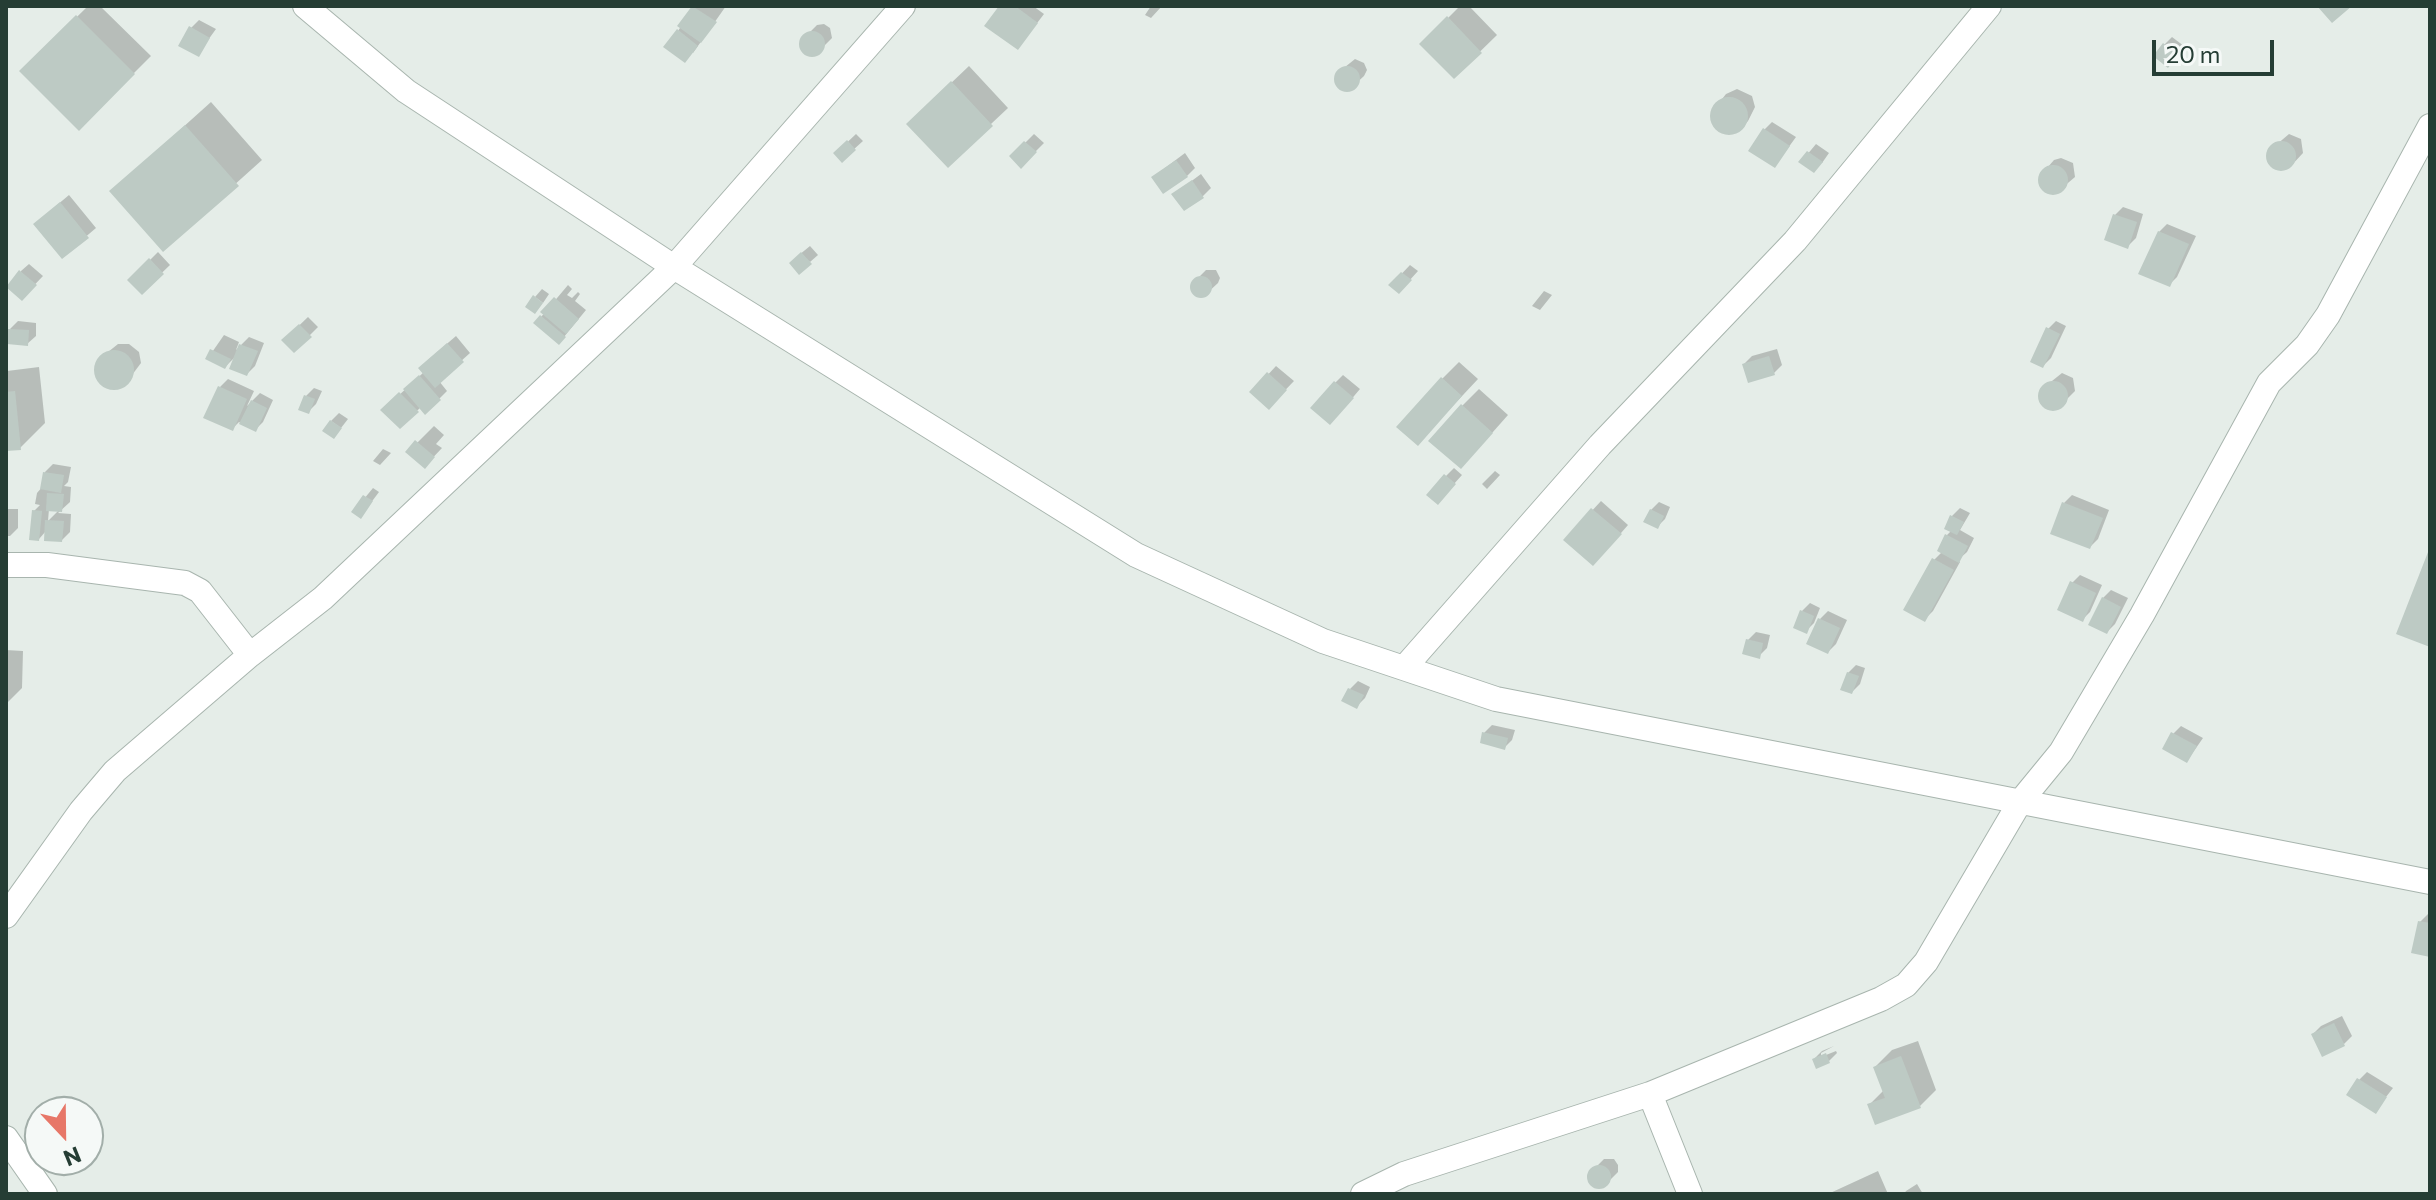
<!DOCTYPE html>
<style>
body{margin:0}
#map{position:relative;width:2436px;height:1200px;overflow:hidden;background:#e5ede8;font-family:Commissioner,sans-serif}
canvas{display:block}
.frame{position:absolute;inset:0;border:8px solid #253d34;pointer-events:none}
.north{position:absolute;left:24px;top:1096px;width:80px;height:80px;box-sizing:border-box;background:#f5f9f7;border:2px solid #a2aea9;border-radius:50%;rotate:158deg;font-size:22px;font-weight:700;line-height:32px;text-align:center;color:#253d34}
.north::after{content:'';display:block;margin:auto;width:28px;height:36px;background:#e77768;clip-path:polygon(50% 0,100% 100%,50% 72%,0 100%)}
.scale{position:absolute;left:2152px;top:40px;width:122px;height:36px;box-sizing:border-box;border:4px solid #253d34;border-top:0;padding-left:10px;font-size:24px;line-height:28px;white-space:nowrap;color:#253d34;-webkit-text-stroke:6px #f5f9f7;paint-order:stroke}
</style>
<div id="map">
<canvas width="2436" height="1200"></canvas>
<div class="frame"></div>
<div class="north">N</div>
<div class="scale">20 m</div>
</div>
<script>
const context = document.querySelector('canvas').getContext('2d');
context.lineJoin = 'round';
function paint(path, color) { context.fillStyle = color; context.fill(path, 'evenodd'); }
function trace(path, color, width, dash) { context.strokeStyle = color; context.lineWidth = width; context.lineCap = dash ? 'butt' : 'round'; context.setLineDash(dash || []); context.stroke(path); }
const shadow = new Path2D(`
 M88,6h12l51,50 -72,72 -57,-57z
 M694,6h32l-33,47 -15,-22z
 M1001,6h32l11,8 -19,25z
 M1151,6h11l-11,12 -6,-3z
 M1460,6h9l28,29 -43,42 -32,-33z
 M199,20l17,9 -18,25 -7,-26z
 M824,24l6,4 2,10 -14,14 -10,1 -5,-4v-10l14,-14z
 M2172,37l12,9 -9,12 -11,-13z
 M1355,59l9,4 3,7 -3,6 -14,13 -10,-2 -3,-9 3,-7z
 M969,66l39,42 -17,16h-83z
 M1737,89l15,7 3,11 -7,14 -8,9 -12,4 -11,-4 -6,-11v-6l15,-19z
 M211,102l51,58 -99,89 -51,-58z
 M1772,122l24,15 -21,29 -11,-36z
 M856,134l7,7 -21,19 -6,-7z
 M1034,134l10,9 -23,23 -9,-10z
 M2289,134l12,5 2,14 -13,14 -14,2 -5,-5 -2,-13z
 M1816,144l13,9 -7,10 -21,-1z
 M1185,153l10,15 -8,8 -34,1z
 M2061,158l12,5 2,14 -20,17 -7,-1 -8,-11 1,-7 13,-15z
 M1201,174l10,14 -8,8 -29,-2z
 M69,195l27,33 -34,29 -18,-41z
 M2123,207l20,7 -7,24 -8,8 -13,-31z
 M2167,224l29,12 -19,41 -8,8 -10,-53z
 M810,246l8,9 -8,7 -11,-7z
 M158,252l12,13 -28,27 -12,-12z
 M29,264l14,12 -21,22 -1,-27z
 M1410,265l8,6 -19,21 -8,-7z
 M1206,270h10l4,8 -2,5 -14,13h-6l-5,-4v-9z
 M568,285l4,4 -5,6 5,3 6,-6 2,2 -5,7 11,9 -27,33 -23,-20z
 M542,289l7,5 -6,9 -8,-6z
 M1544,291l8,4 -12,15 -8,-4z
 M308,317l10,10 -24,24 -10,-11z
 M18,321l18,2v13l-9,8 -17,-15z
 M2056,321l10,5 -15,32 -8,8 5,-37z
 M224,335l15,7 -3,8 13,-13 15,6 -9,23 -8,8 -11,-18 -11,11 -17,-9z
 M456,336l14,17 -31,28 8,10 -21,21 -5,-5 -21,20 -17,-17 41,-38 4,-12z
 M118,344h11l10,8 2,11 -15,20 -16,5 -13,-11v-11l6,-10z
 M1777,349l5,16 -8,8 -30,-9 8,-8z
 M6,360l1,11 32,-4 6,56 -25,25 -14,1z
 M1459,362l19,17 -44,47 8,-47z
 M1276,366l18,15 -25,26 -17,-15z
 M2062,373l11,5 2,13 -18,18h-6l-10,-8 1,-12z
 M1343,375l17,14 -22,26 -3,-32z
 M228,379l26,12 -7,15 13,-13 13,7 -10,22 -8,8 -16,-8 -7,7 -12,-42z
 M314,388l8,3 -6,13 -8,8 -2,-16z
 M1479,389l29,26 -31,35 -15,-44z
 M339,413l9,6 -7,9 -10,-7z
 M434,426l10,9 -8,9 6,4 -17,18 -17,-14z
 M383,449l8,4 -11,12 -7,-4z
 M53,464l18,3 -3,15 -4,4 7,1 -1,15 -12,11 13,1 -1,18 -8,8 -16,-9 -7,8 -5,-28 6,-6 -5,-1 2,-11 6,-7 2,-14zM49,509l10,1 -11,11z
 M1454,468l8,7 -17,19 1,-18z
 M1495,471l5,4 -13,14 -5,-5z
 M373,488l6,4 -18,24 -7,-5z
 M2072,495l37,15 -11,29 -8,8 -26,-44z
 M1601,501l27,24 -27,31 -36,-16z
 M1659,502l11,5 -5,12 -8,8 -6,-17z
 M1960,508l10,5 -10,17 14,8 -7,14 -9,8 2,2 -27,49 -8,8 9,-59 8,-8 5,-17 5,-5v-14z
 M6,509h12v19l-8,8h-4z
 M2080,575l22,10 -12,27 -8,8 -10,-37z
 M2111,590l17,8 -13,26 -8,8 -4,-34z
 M1810,603l10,5 -6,15 -8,8 -4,-20z
 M1828,611l19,9 -11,24 -8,8 -8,-33z
 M1756,632l14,3 -3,13 -8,8 -11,-16z
 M6,650l17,1 -1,37 -16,16z
 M1856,665l9,3 -5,16 -8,8 -4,-19z
 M1358,681l12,6 -5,11 -8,8 -7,-17z
 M1492,725l23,5 -3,10 -8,8 -20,-15z
 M2181,726l22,12 -16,23 -14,-27z
 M2428,914h2v40l-10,-32z
 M2342,1016l10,20 -8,8 -31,-10 8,-8z
 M1918,1041l18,49 -16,16 -50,-2 14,-14 -9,-23 17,-17z
 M1834,1046l-13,7v4l15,-6 1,2 -8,8 -15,-2 8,-8z
 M2367,1072l26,16 -18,23 -16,-31z
 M1604,1159h10l4,6v7l-13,13 -9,1 -6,-6v-7z
 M1878,1171l10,23h-60z
 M1917,1184l6,10h-19l2,-3z`);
const building = new Path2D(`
 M692,6l25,16 -16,21 -24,-17z
 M999,6h16l23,17 -20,27 -34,-24z
 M2317,6h35l-20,17z
 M76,15l59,59 -56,57 -60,-60z
 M1447,16l35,37 -28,26 -35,-35z
 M189,26l21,12 -11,19 -21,-11z
 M677,29l21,17 -13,17 -22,-16z
 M799 44a13 13 0 1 1 26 0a13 13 0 1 1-26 0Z
 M2163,43l15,12 -10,13 -15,-12z
 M1334 79a13 13 0 1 1 26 0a13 13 0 1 1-26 0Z
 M951,81l42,45 -45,42 -42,-44z
 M1710 116a19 19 0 1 1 38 0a19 19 0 1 1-38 0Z
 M185,125l54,61 -76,66 -54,-61z
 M1763,128l27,18 -15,22 -27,-17z
 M847,140l9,10 -14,13 -9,-10z
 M2266 156a15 15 0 1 1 30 0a15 15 0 1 1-30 0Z
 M1024,141l13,11 -16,17 -12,-13z
 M1807,151l16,11 -9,11 -16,-11z
 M1176,160l12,17 -25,17 -12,-17z
 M2038 180a15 15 0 1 1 30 0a15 15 0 1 1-30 0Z
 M1192,180l12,18 -20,13 -13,-17z
 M60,202l29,36 -27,21 -29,-35z
 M2113,214l24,8 -9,27 -24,-9z
 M2158,231l31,13 -19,43 -32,-13z
 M801,252l11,12 -13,11 -10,-12z
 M149,258l15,16 -22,21 -15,-15z
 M19,270l18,15 -15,16 -16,-14z
 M1401,272l11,8 -13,14 -11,-9z
 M1190 287a11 11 0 1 1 22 0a11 11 0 1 1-22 0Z
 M533,295l10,8 -8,11 -10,-7z
 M554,297l25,22 -13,15 -26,-22z
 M540,315l26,22 -7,8 -26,-22z
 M299,324l13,13 -18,16 -13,-13z
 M2046,327l14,7 -17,34 -13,-6z
 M8,329l21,1 -1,16 -21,-2z
 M447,343l17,19 -29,26 -17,-20z
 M239,344l19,7 -11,25 -18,-7z
 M210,349l21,10 -6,10 -20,-10z
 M94 370a20 20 0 1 1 40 0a20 20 0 1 1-40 0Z
 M1769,356l6,19 -27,8 -6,-19z
 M1267,372l20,18 -18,20 -20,-18z
 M419,375l22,25 -16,15 -22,-26z
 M1441,377l21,19 -44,50 -22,-19z
 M2038 396a15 15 0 1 1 30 0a15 15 0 1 1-30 0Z
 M1334,381l20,17 -24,27 -20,-17z
 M218,386l29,13 -14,32 -30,-13z
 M15,391l6,59 -15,1v-59z
 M399,392l20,20 -19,17 -20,-19z
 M304,395l11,4 -6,15 -11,-4z
 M251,400l16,8 -11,24 -17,-8z
 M1461,404l32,29 -32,36 -33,-28z
 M330,420l12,8 -8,11 -12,-8z
 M415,440l20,17 -10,12 -20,-17z
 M43,472l21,3 -3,18 -21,-4z
 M1444,474l12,10 -18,21 -12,-10z
 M47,493l17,1 -2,18 -16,-1z
 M363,495l10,6 -12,18 -10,-7z
 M2062,502l41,16 -13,31 -40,-15z
 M1591,508l31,26 -29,32 -30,-26z
 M1650,509l14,7 -6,13 -15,-7z
 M32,510l10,1 -3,30 -10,-1z
 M1950,515l14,7 -7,13 -13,-6z
 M45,520l19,1 -2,21 -18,-1z
 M1945,534l23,12 -9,17 -22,-12z
 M2430,547v100l-34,-13z
 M1932,558l22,12 -29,52 -22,-12z
 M2070,581l26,12 -13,29 -26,-12z
 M2102,597l19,10 -14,27 -19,-9z
 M1800,610l14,6 -7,18 -14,-6z
 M1818,618l22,10 -12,26 -22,-10z
 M1746,639l17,4 -3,16 -18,-5z
 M1847,672l12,4 -7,18 -12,-4z
 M1348,688l16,7 -7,14 -16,-8z
 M1482,732l26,6 -3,12 -25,-7z
 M2171,732l26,14 -10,17 -25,-14z
 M2418,921l12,2v34l-19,-4z
 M2334,1023l11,23 -23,11 -11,-23z
 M1826,1053l4,10 -14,6 -4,-10z
 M1901,1056l20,52 -46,17 -8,-21 18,-6 -12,-31z
 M2357,1078l30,19 -11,17 -30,-19z
 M1587 1177a12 12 0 1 1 24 0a12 12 0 1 1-24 0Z`);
const street = new Path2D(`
 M305,6l101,85 268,176 462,288 187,86 173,58 934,183
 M6,565h41l138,18 15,8 50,64
 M1404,668l196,-223 195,-204 194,-235
 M6,916l75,-105 34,-40 135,-116 73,-57 351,-331 229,-261
 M1650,1094l40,100
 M6,1138l39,56
 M1363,1194l41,-20 246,-80 231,-95 25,-14 20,-23 94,-160 41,-50 81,-137 127,-232 38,-38 21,-30 102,-189`);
paint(shadow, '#0003');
paint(building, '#bdcac4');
trace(street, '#a8b5ae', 26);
trace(street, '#fff', 24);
</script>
